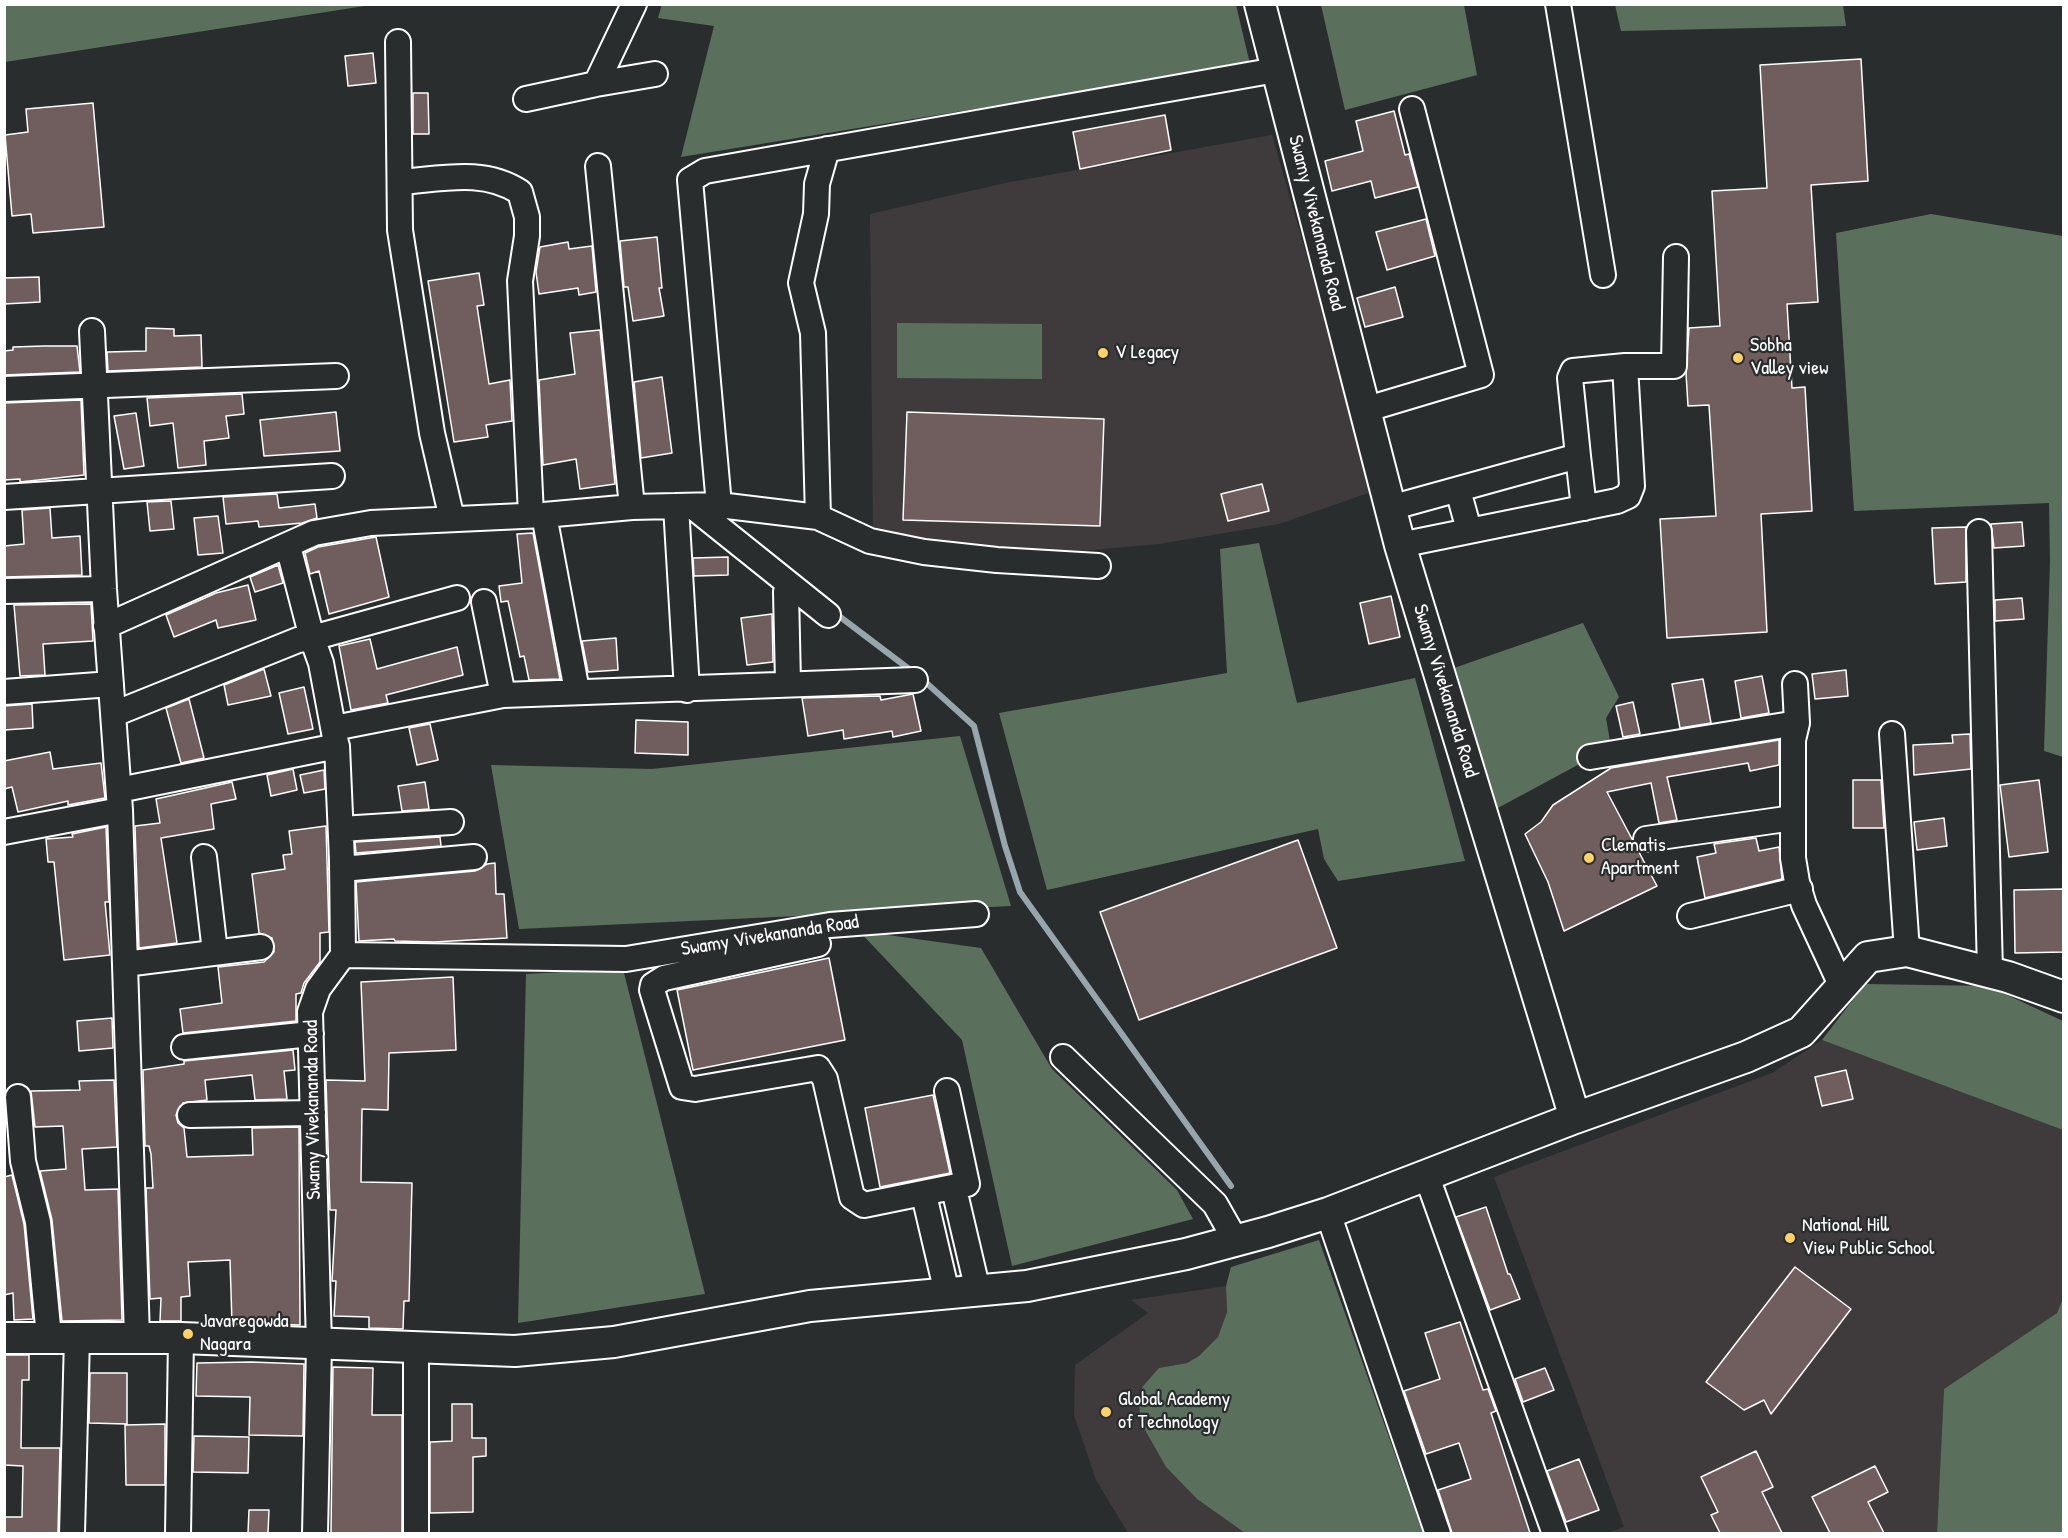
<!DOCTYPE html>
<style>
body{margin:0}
#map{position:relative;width:2068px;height:1538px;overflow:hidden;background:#2a2d2e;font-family:"Patrick Hand",sans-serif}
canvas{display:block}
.frame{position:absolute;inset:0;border:6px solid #fff;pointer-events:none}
</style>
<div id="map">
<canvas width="2068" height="1538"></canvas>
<div class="frame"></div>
</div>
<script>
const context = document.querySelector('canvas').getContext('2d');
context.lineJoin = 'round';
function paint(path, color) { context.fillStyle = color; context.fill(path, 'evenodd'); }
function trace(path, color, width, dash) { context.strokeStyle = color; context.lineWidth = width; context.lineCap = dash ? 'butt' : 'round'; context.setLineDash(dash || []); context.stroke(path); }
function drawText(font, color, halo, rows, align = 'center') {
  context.font = font + ' "Patrick Hand",sans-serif'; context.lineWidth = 4.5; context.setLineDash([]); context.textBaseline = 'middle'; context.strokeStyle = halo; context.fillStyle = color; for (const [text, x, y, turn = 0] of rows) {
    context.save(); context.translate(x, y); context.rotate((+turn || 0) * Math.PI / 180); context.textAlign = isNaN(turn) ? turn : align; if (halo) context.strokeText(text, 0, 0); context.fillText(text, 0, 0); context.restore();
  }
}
const built = new Path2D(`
 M1272,135l102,356 -95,33 -120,20 -157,14 -129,-24 -3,-320 135,-31z
 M1822,1040l241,90v169l-6,14 -113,76 -7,144h-330l17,-6 -130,-350 278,-104z
 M1226,1286l1,26 -9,25 -19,19 -12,7 -27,5 -17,18 -4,11 27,70 31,32 48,34h-117l-32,-53 -22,-65 1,-50 73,-52 -17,-13z`);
const green = new Path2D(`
 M5,4h366v1l-366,57z
 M662,4l574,1 14,59 -569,93 33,-131 -56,-8z
 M1321,5h143l13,70 -132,35z
 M1615,5h228l3,21 -225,5z
 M1931,214l132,22v521l-19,-6 6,-190 -1,-58 -195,8 -18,-278z
 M897,323l145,1v55l-145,-1z
 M1259,543l38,160 118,-25 50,183 -127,20 -14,-22 -6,-30 -271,61 -48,-177 228,-40 -7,-124z
 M1583,623l36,74 -13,21 5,29 -115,62 -42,-141z
 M960,736l51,170 -492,23 -28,-164 161,4z
 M859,931l122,17 71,121 125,121 16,29 -181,47 -50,-226z
 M623,969l82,325 -187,29 8,-349z
 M1865,984l123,2 75,35v109l-241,-90z
 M1319,1240l104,293h-178l-48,-34 -31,-32 -26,-46 -1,-24 4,-11 16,-18 28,-5 12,-7 19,-19 9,-25 -1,-26 5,-19z
 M2063,1299v234h-126l7,-144 113,-76z`);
const stream = new Path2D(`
 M835,613l78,59
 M921,678l53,48 31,120 15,46 211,294`);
const building = new Path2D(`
 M373,53l3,30 -28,3 -3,-30z
 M1861,59l7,122 -57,4 7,117 -31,2 5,84 13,-1 7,124 -51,3 6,118 -100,6 -7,-119 56,-3 -7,-111 -21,1 -2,-33 3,-45 31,-2 -8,-135 55,-3 -7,-123z
 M413,93h15l1,41h-16z
 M93,103l11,124 -71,6 -2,-19 -19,2 -7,-81 23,-3 -2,-23z
 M1394,111l11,44 4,-1 9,33 -43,11 -4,-17 -39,10 -7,-30 38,-10 -7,-30z
 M1165,115l6,35 -91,19 -7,-37z
 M1426,219l9,37 -48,14 -11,-38z
 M657,237l5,51h-3l5,28 -31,5 -5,-34h-4l-4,-46z
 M568,242l1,7 23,-3 4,46 -17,3 -1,-7 -39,6 -3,-22 4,-25z
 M479,273l5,32 -7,1 12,78 21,-4 2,41 -26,4 2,12 -34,5 -26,-161z
 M39,277l1,25 -36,2v-26z
 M1395,287l8,30 -38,10 -8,-29z
 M146,328l28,1v7l27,-1 1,32 -94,4 -1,-19 39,-1z
 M600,330l15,154 -35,5 -4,-30 -33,6 -4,-85 36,-6 -5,-41z
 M44,346h33l3,26 -76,3v-24l9,-1v-3z
 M662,377l10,76 -31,5 -7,-76z
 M242,394l2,20 -18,2 3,22 -25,3 2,24 -28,3 -5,-45 -23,3 -3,-28z
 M81,400l3,75 -64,7v-3l-16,1v-77z
 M336,412l4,39 -76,5 -4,-36z
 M907,412l197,7 -4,107 -197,-6z
 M136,413l8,53 -20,3 -10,-53z
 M1262,484l7,27 -41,10 -7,-27z
 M277,494l2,14 36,-4 2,14 -15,5 -43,4 -1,-6 -32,3 -3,-27z
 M171,501l3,28 -24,2 -3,-29z
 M50,508l2,30 28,-2 2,39 -78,2v-31l20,-2 -2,-34z
 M218,516l5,37 -25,2 -4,-37z
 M2022,522l2,24 -30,2 -3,-24z
 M1966,527v55l-31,2 -3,-56z
 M533,533l27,146 -31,1 -5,-24 -4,1 -12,-56 -7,1 -2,-16 23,-3 -5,-49z
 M376,537l13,60 -60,17 -10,-43 -9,3 -5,-21 13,-6z
 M728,557v18l-34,1 -1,-18z
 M278,565l5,18 -28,9 -5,-15z
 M248,585l8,35 -38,8 -2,-8 -42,17 -8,-22 50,-22z
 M1391,596l9,41 -31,7 -9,-41z
 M2022,598l2,21 -29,2v-21z
 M91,604l2,37 -50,3 2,31 -25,1 -6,-71z
 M772,614l1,48 -26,3 -6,-47z
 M616,638l2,32 -30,2 -6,-31z
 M370,639l7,30 80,-22 6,28 -77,20 2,8 -37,7 -12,-64z
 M264,669l7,27 -43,9 -4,-20z
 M1846,670l2,26 -33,3 -3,-25z
 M1762,676l7,37 -28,5 -6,-37z
 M1703,679l8,44 -31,5 -8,-44z
 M304,687l9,42 -25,5 -9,-41z
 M913,694l8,37 -28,6 -1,-6 -48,8 -1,-9 -35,6 -6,-38 78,-2 1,4z
 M189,699l15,59 -23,5 -15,-55z
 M1633,702l7,32 -17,3 -7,-31z
 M32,704l1,24 -29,2v-24z
 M636,720l52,2v33l-53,-2z
 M430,724l8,36 -21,5 -8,-37z
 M1970,734l1,35 -57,6 -1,-30 40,-2 -1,-8z
 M1779,740v25l-29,6 -2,-8 -81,14 10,43 -18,3 -8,-40 -44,9 50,94 -93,45 -16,-49 -23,-48 16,-12 12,-17 58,-37z
 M50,752l3,17 48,-6 4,35 -37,7v-4l-50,11 -6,-25 -8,2v-28z
 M293,769l4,21 -26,6 -4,-21z
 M324,770l1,19 -21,4 -4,-18z
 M1853,780h28l3,48h-31z
 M2039,780l9,72 -39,5 -9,-72z
 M232,782l4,17 -25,5 3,25 -53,9 16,105 -38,5 -4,-122 25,-3 -4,-24z
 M425,782l4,27 -27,2 -4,-25z
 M1944,818l3,28 -30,4 -3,-28z
 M326,826l3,106 -9,1v29l-16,21 -3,10 -5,1v27l-113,12 -3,-24 42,-6 -4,-36 46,-5 10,-10 -2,-14 -13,-5 -7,-59 33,-5 -2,-14 9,-1 -3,-23z
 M106,827l3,75h-4l5,53 -46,5 -10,-98h-6l-2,-23 27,-2 -1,-3z
 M440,837l1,9 -85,7 -1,-11z
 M1756,838l3,13 20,-4 3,32 -77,19 -8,-41 19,-4 -2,-9z
 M1298,840l39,108 -198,72 -39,-108z
 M495,863l1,31h8l3,44 -73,4 -39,-1 -1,-2 -35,2 -3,-59 119,-11 12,-7z
 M2064,889v63l-49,1 -1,-63z
 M829,958l16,82 -152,30 -16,-80z
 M453,977l3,73 -67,3 -1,57 -26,-1 -1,73 51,1 -3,118h-5l-1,28 -34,-1v-11l-35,-1 2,-35h-4l4,-71h-6l-4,-130 39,1 -4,-99z
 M112,1018l1,30 -34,3 -2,-30z
 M293,1050l2,20 -11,1 3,28 -32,1 -3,-25 -47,5 2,20 -24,3 -7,12 2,8 6,5 3,29 66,-2 -1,-27 47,-1 1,198 -68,-2 -2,-63 -42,2 2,34 -9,1v24h-21l1,-23 -11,1 -4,-111h7l-2,-34 -2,-8h-4l-2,-76 41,-6v-3z
 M1846,1070l7,29 -31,7 -7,-29z
 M114,1080l3,67 -35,2 3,41 33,-1 4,131 -60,1 -10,-101 -12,-49 26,-2 -3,-43 -28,1 -4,-36 49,-1 -1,-9z
 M933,1095l17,78 -70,14 -15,-79z
 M12,1175l12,49 9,95 -19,1 -1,-27 -9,2v-118z
 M1486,1207l22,67h2l10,25 -30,11 -34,-93z
 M1795,1267l56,42 -80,105 -7,-14 -20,10 -38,-28z
 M1460,1322l23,68 5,-1 8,22 -5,2 39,120h-78l-14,-43 33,-11 -12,-36 -33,11 -22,-63 36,-12 -15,-46z
 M4,1355h25v25h-7l-1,68h39l-2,85h-54v-16h18l1,-51 -19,-1z
 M251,1362l53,2 -1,72 -54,-1 1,-38 -54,-1 1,-33z
 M333,1367l40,1 -1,47h30v118h-71z
 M1545,1368l9,22 -31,12 -8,-23z
 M90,1373h37v51l-38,-1z
 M452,1404h20v34h14v18l-13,1v55l-43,1v-71l22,-1z
 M165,1424v61h-39l-1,-60z
 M194,1436l55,1 -1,36 -55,-1z
 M1756,1451l17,36 -11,5 20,41h-62l-9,-18 7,-3 -17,-35z
 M1579,1459l20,51 -33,12 -19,-51z
 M1875,1466l13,26 -20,10 16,31h-54l-18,-36z
 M249,1510h20l-1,23h-20z`);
const minor = new Path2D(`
 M1558,4l45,271
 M398,42l2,188 32,203 20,86
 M596,84l59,-10
 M526,99l70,-15 38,-80
 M598,166l34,341
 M400,182c42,-3 83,-14 120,10l7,25v19l-7,45 11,234
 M92,331l12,258 16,221 17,527
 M1625,366h49l2,-109
 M4,389l332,-13
 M1364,410l117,-35 -69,-266
 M1578,456l6,52
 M1458,490l11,40
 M4,497l328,-21
 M719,505l-29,-325 15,-9 571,-101
 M676,506l11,184
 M692,506l136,109
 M1390,508l188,-52 -8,-78 3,-7 52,-5 7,120 -4,10 -11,5 -217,44
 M544,515l33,176
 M818,517l-5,-184 -12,-50 15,-69 1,-30 10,-35
 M1979,532l11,440
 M288,546l24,92 145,-40
 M4,591l100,-2
 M786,592l2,91
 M484,602l19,93
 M106,626l208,-93 57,-10 173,-8 88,-8 87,-2 99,12 52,24 54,11 73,8 101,6
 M1795,684l2,39
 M4,692l107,-8
 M114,714l184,-74 14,-2 9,25 15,80
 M334,728l169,-33 412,-15
 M1892,734l15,217
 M1590,757l207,-34 -4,17v118l4,24 7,23 38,82
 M119,790l218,-44 5,114 1,95
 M341,829l110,-7
 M4,832l116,-22
 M1646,839l147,-21
 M204,857l11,95
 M342,869l132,-12
 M1690,916l110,-27
 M818,944l-154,34 -11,7 -1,5 30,97 13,2 123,-21 7,11 27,118 12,8 103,-21 -20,-93
 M125,964l136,-17
 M184,1047l127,-13
 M1063,1057l152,147 21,37
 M18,1097l5,64 15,61 11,115
 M190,1115l123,-2
 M1426,1174l129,360
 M954,1189l24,102
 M924,1195l23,98
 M1328,1213l110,321
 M416,1349v185
 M72,1534l5,-197
 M178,1534l3,-196
 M315,1534l4,-189 -9,-333 8,-23 25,-34 283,4 204,-34 146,-11`);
const tertiary = new Path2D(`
 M1575,1118l171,-61 55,-25 67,-75 39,-6 101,26 56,20
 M4,1338h177l334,13 99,-9 196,-36 217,-20 159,-32 82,-22 60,-19 247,-95 -175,-573 -140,-541`);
const markers = [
 [1103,353,6,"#ffd166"],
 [1738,358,6,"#ffd166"],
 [1589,858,6,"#ffd166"],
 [1790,1238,6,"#ffd166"],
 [188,1334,6,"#ffd166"],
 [1106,1412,6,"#ffd166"]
];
const streetNames = [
 ["Swamy Vivekananda Road",1316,223,76],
 ["Swamy Vivekananda Road",1445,691,73],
 ["Swamy Vivekananda Road",770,936,-9],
 ["Swamy Vivekananda Road",313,1110,-91]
];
const poiNames = [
 ["Sobha",1750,346],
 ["Valley view",1750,369],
 ["V Legacy",1115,353],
 ["Clematis",1601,846],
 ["Apartment",1601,869],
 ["National Hill",1802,1226],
 ["View Public School",1802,1249],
 ["Javaregowda",200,1322],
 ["Nagara",200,1345],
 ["Global Academy",1118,1400],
 ["of Technology",1118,1423]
];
paint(built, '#3f3b3c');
paint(green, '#5a705c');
trace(stream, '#96a6ac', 6);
paint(building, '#705d5d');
trace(building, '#fff', 1.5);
trace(minor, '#fff', 28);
trace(tertiary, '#fff', 34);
trace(minor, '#2a2d2e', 24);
trace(tertiary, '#2a2d2e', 30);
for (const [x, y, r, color] of markers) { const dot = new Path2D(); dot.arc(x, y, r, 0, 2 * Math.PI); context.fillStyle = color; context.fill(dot); trace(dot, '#2a2d2e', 2); }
drawText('20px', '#fff', '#2a2d2e', streetNames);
drawText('20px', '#fff', '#2a2d2e', poiNames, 'left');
</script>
